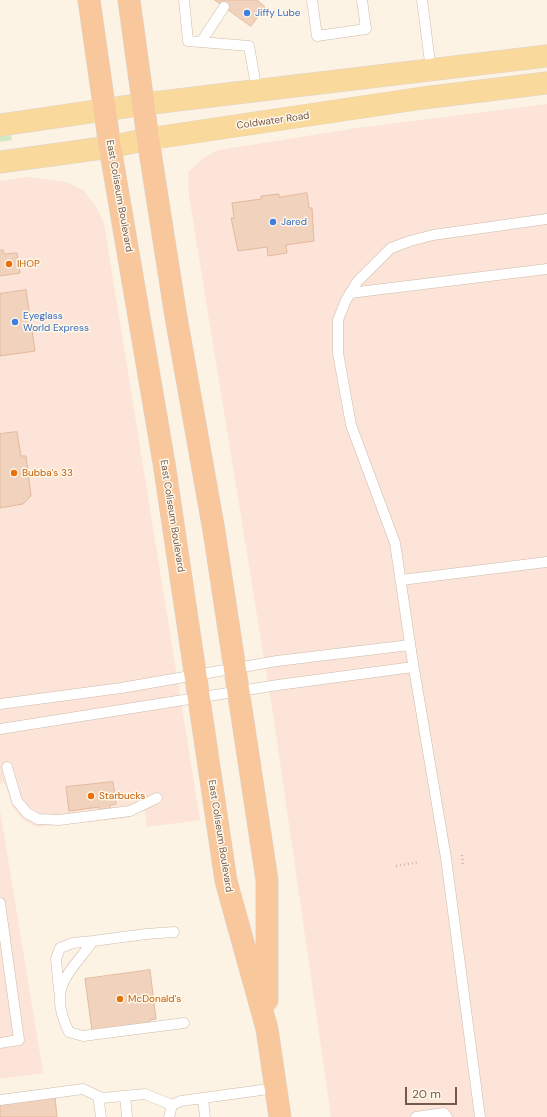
<!DOCTYPE html>
<style>
body{margin:0}
#map{position:relative;width:547px;height:1117px;overflow:hidden;background:#fcf3e4;font-family:"DM Sans",sans-serif}
canvas{display:block}
.scale{position:absolute;left:405px;top:1087px;width:52px;height:18px;box-sizing:border-box;border:2px solid #745a4a;border-top:0;padding-left:5px;font-size:12px;line-height:14px;white-space:nowrap;color:#745a4a;-webkit-text-stroke:3px #fff7ea;paint-order:stroke}
</style>
<div id="map">
<canvas width="547" height="1117"></canvas>
<div class="scale">20 m</div>
</div>
<script>
const context = document.querySelector('canvas').getContext('2d');
context.lineJoin = 'round';
function paint(path, color) { context.fillStyle = color; context.fill(path, 'evenodd'); }
function trace(path, color, width, dash) { context.strokeStyle = color; context.lineWidth = width; context.lineCap = dash ? 'butt' : 'round'; context.setLineDash(dash || []); context.stroke(path); }
function drawText(font, color, halo, rows, align = 'center') {
  context.font = font + ' "DM Sans",sans-serif'; context.lineWidth = 3; context.setLineDash([]); context.textBaseline = 'middle'; context.strokeStyle = halo; context.fillStyle = color; for (const [text, x, y, turn = 0] of rows) {
    context.save(); context.translate(x, y); context.rotate((+turn || 0) * Math.PI / 180); context.textAlign = isNaN(turn) ? turn : align; if (halo) context.strokeText(text, 0, 0); context.fillText(text, 0, 0); context.restore();
  }
}
const commercial = new Path2D(`
 M547,104v1013h-216l-57,-397 -85,-524 -1,-24 17,-15 14,-7 138,-22z
 M28,177l38,5 17,8 12,15 9,18 96,597 -53,7 -2,-16 -3,-1 -14,8 -91,9 -14,-7 -11,-14 -6,-21 -3,-2 -3,1v-603z
 M0,810l43,263 -43,6z`);
const green = new Path2D(`
 M11,135l1,5 -12,2v-6z`);
const building = new Path2D(`
 M215,0h42l8,7 -14,19z
 M307,193l2,15h3l2,33 -28,4 1,8 -19,3 -1,-9 -29,4 -7,-33h3l-2,-15 29,-4v-3l18,-2v3z
 M0,250h3l1,4 13,-1 3,20 -20,3z
 M26,290l9,61 -35,5v-62z
 M17,432l4,24h5l5,40 -8,8 -23,4v-74z
 M113,782l3,22 -6,1v4l-10,1 -1,-3 -30,4 -3,-24z
 M150,970l6,49 -6,1v5l-58,6 -7,-52z
 M55,1096l2,21h-57v-15z`);
const path = new Path2D(`
 M462,855l1,12
 M396,866l23,-4`);
const service = new Path2D(`
 M184,0l4,41 61,5 8,45
 M312,0l5,36 49,-7 -4,-29
 M422,0l9,70
 M201,42l23,-35
 M350,293l197,-24
 M401,580l146,-18
 M0,704l121,-16 156,-27 133,-16
 M0,729l278,-44 135,-18
 M7,767l10,34 10,12 11,6 21,1 71,-9 27,-13
 M0,903l19,137 -19,3
 M174,932l-28,2 -53,7c-25,34 -46,47 -24,91l14,4 101,-13
 M59,990l-3,-31 4,-11 13,-5 20,-2
 M98,1096l3,21
 M125,1096l2,21
 M203,1099l2,18
 M0,1100l83,-11 19,9 43,-4 27,11
 M169,1117l3,-12 9,-4 95,-13
 M416,1117l28,-4 3,4
 M480,1117l-34,-259 -34,-201 -17,-114 -44,-118 -13,-72v-33l8,-20 11,-18 34,-34 19,-7 23,-6 114,-16`);
const primary = new Path2D(`
 M0,125l144,-21 403,-48
 M0,162l110,-15 38,-8 275,-41 124,-15`);
const trunk = new Path2D(`
 M89,0l21,147 54,316 62,418 41,148 13,88
 M129,0l19,139 28,178 38,214 53,349v120`);
const markers = [
 [247,13,4,"#3f7fe0"],
 [273,222,4,"#3f7fe0"],
 [9,264,4,"#e8710a"],
 [15,322,4,"#3f7fe0"],
 [14,473,4,"#e8710a"],
 [91,796,4,"#e8710a"],
 [120,999,4,"#e8710a"]
];
const shopNames = [
 ["Jiffy Lube",255,13],
 ["Jared",281,222],
 ["Eyeglass",23,316],
 ["World Express",23,328]
];
const streetNames = [
 ["Coldwater Road",273,121,-8],
 ["East Coliseum Boulevard",119,196,80],
 ["East Coliseum Boulevard",172,516,81],
 ["East Coliseum Boulevard",220,836,81]
];
const foodNames = [
 ["IHOP",17,264],
 ["Bubba's 33",22,473],
 ["Starbucks",99,796],
 ["McDonald's",128,999]
];
paint(commercial, '#fce4d8');
paint(green, '#d2e9c3');
paint(building, '#f1d2bc');
trace(building, '#e4b99d', 1);
trace(service, '#cdbbab', 11);
trace(primary, '#dbd4d0', 23);
trace(trunk, '#dbd4d0', 23);
trace(path, '#d6b69f', 2.5, [1, 3]);
trace(service, '#fff', 10);
trace(primary, '#fad99d', 22);
trace(trunk, '#f8c79c', 22);
for (const [x, y, r, color] of markers) { const dot = new Path2D(); dot.arc(x, y, r, 0, 2 * Math.PI); context.fillStyle = color; context.fill(dot); trace(dot, '#fff7ea', 1.5); }
drawText('10px', '#366cbe', '#fff7ea', shopNames, 'left');
drawText('10px', '#745a4a', '#fff7ea', streetNames);
drawText('10px', '#c56008', '#fff7ea', foodNames, 'left');
</script>
